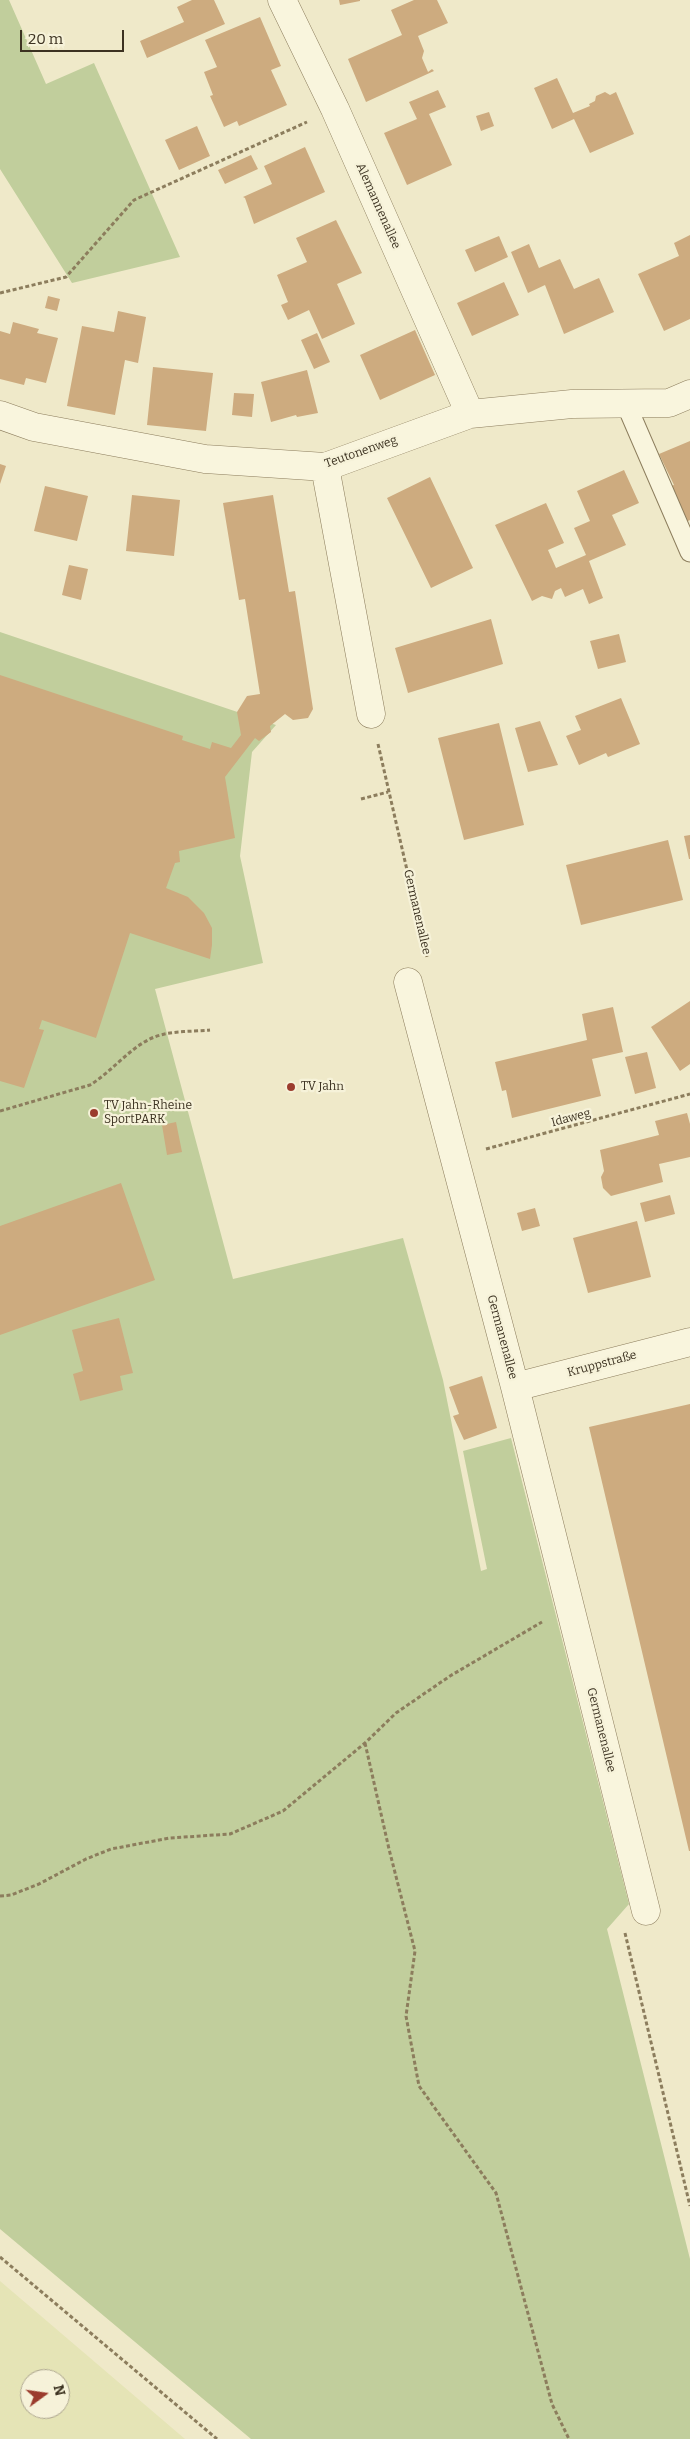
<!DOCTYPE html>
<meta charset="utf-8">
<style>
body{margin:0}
#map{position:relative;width:690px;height:2439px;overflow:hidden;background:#efe9c9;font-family:Bitter,serif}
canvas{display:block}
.north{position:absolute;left:20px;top:2369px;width:50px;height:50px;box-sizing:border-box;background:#f6f2d9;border:1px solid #aca58f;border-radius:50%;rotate:76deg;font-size:14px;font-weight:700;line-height:20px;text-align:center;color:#3c3221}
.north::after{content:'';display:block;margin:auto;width:18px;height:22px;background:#9b3c2d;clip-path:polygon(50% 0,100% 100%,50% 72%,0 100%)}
.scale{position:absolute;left:20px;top:30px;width:104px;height:22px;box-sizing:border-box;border:2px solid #3c3221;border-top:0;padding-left:6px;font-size:15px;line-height:18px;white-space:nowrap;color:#3c3221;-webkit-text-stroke:4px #f6f2d9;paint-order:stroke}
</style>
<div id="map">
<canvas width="690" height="2439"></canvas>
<div class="north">N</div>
<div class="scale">20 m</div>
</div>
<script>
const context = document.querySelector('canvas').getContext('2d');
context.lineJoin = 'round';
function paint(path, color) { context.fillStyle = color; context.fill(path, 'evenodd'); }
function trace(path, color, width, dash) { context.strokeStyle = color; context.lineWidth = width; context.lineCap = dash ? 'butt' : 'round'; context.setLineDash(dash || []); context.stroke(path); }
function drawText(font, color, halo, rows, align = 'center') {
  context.font = font + ' Bitter,serif'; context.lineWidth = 4.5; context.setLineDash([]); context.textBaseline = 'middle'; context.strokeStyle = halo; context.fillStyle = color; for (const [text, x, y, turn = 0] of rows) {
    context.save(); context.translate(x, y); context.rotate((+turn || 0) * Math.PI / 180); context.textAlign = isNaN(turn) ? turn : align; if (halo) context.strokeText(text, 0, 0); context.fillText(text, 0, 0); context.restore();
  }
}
const farmland = new Path2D(`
 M0,2281l185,158h-185zM30,2379h30v30h-30z`);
const green = new Path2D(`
 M0,0h9l37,84 48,-21 86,194 -108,26 -72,-114z
 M0,632l276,93 -24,27 -12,104 23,107 -108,26 78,290 170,-41 40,142 38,191 6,-2 -24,-118 48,-13 118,466 -22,25 83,330v180h-439l-251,-210z`);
const building = new Path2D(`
 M192,0h22l11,24 -78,34 -7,-17 44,-19 -7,-15z
 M339,0h21v1l-20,4z
 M414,0h23l11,23 -30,13 6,15 -2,7 6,14 4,-3 2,2 -68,31 -18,-43 54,-24 -11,-25z
 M260,17l21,49 -10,4 16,35 -48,21 -2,-5 -13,6 -14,-31 3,-1 -9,-23 13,-5 -12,-27z
 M557,78l16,35 17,-7 -1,-2 6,-3 1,-5 9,-4 5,3 6,-3 18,42 -44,19 -16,-34 -22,10 -18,-41z
 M438,90l8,17 -17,7 23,51 -45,20 -23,-52 33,-14 -8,-17z
 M489,112l5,14 -13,5 -5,-15z
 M197,126l13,30 -31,14 -14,-30z
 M305,147l20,45 -71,32 -9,-26 -2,-1 29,-13 -8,-18z
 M251,155l7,14 -33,15 -7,-14z
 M336,220l26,53 -25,11 18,40 -33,15 -13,-29 -21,10 -7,-15 7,-3 -11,-27 30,-13 -11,-24z
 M690,235v84l-26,12 -26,-57 41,-18 -5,-13z
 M499,236l9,21 -33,15 -10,-22z
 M529,244l10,24 21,-9 14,30 25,-11 15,34 -50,22 -19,-49 -17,8 -17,-41z
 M504,282l15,33 -47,21 -15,-33z
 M48,296l12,3 -3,12 -12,-3z
 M118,311l28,6 -8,46 -13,-3 -10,55 -48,-9 15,-80 32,6z
 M13,322l26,7 -2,4 21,5 -12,45 -20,-5 -2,7 -24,-6v-48l10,3z
 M415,330l20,45 -55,25 -20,-45z
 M317,333l13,29 -16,7 -13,-29z
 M153,367l60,6 -7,58 -59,-6z
 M307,370l11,43 -21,4 -1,-2 -25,7 -10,-40z
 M234,393l20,1 -2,23 -20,-2z
 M690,441v79l-4,2 -15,-36 3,-1 -15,-31z
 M0,464l6,2 -6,18z
 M624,470l15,33 -27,12 14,30 -37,16 14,37 -14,6 -6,-15 -18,8 -4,-9 -6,3 -3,8 -10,-3 -10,5 -37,-76 51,-22 18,40 -16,7 8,18 30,-13 -12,-27 16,-7 -13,-30z
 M430,477l43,91 -42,20 -44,-90z
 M45,486l43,10 -11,45 -43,-10z
 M132,495l48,5 -6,56 -48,-5z
 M273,495l16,97 6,-1 18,118 -5,9 -15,2 -8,-6 -15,12 1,6 -12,9 -4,-3 -30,39 10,61 -56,13 1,11 -5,1 -9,25 22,9 16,16 8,15v17l-2,14 -80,-26 -34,105 -54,-18 -3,9 5,1 -20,58 -24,-7v-406l183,61 -1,4 28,9 2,-7 19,6 10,-13 -4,-23 10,-16 13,-2 -15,-95 -6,1 -16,-97z
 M69,565l19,4 -7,31 -19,-5z
 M491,619l12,45 -95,29 -13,-45z
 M619,634l7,28 -28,7 -8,-28z
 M621,698l19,46 -32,13 -2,-4 -27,12 -13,-29 15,-6 -6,-14z
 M540,721l18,44 -30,7 -13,-44z
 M499,723l25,102 -60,15 -26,-102z
 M690,835v24h-1l-5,-23z
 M668,840l15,60 -102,25 -15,-60z
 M690,1001v63l-10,7 -29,-44z
 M613,1007l10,45 -31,7 9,37 -89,22 -6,-28 -4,1 -7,-29 92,-22 -5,-26z
 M647,1052l9,36 -21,6 -10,-37z
 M687,1113l3,11v33l-31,7 4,18 -52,14 -8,-8 -2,-11 3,-6 -4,-21 59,-15 -4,-14z
 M176,1122l6,30 -15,3 -5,-30z
 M121,1183l34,97 -155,55v-109z
 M670,1195l5,19 -30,8 -5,-19z
 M535,1208l5,18 -18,5 -5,-18z
 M637,1221l14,56 -63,16 -15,-55z
 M119,1318l14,55 -13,3 3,14 -43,11 -7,-27 10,-3 -11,-41z
 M482,1376l15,52 -33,12 -11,-24 6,-2 -10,-27z
 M690,1404v447h-1l-100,-424z`);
const path = new Path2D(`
 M0,293l66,-16 68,-77 173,-78
 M378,744l49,213
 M361,799l27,-7
 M0,1111l90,-26c21,-13 37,-34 58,-45 18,-10 42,-8 62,-10
 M486,1149l204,-55
 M365,1743l24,106 26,102 -9,65 13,70 77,107 56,211 17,35
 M0,1896l11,-1 28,-11 47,-25 25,-10 59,-11 60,-4 53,-23 82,-68 31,-30 54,-37 92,-54
 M625,1933l65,273
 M0,2257l217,182`);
const lane = new Path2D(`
 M626,404l64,148`);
const street = new Path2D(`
 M282,0l53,109 135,305
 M0,415l34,12 171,32 120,8 145,-53 102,-10 97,-1 21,-9
 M325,467l46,247
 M408,982l107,405 131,524
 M515,1387l175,-45`);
const markers = [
 [291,1087,5,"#9b3c2d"],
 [94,1113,5,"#9b3c2d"]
];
const streetNames = [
 ["Alemannenallee",378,206,66],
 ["Teutonenweg",361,452,-19],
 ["Germanenallee",417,912,77],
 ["Idaweg",571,1118,-15],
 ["Germanenallee",502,1337,75],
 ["Kruppstraße",602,1364,-15],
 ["Germanenallee",601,1730,76]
];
const poiNames = [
 ["TV Jahn",301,1087],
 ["TV Jahn-Rheine",104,1106],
 ["SportPARK",104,1120]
];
paint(farmland, '#e5e4b6');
paint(green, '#c1ce9c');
paint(building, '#cdab7f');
trace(lane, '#8c7d5d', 21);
trace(street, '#8c7d5d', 29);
trace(path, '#8c7d5d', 3, [4, 2.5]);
trace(lane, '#f9f5dd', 19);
trace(street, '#f9f5dd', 28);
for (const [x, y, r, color] of markers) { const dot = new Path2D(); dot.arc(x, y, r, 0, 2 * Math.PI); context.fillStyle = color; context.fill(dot); trace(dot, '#f6f2d9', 2); }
drawText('12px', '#3c3221', '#f6f2d9', streetNames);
drawText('12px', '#3c3221', '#f6f2d9', poiNames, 'left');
</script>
